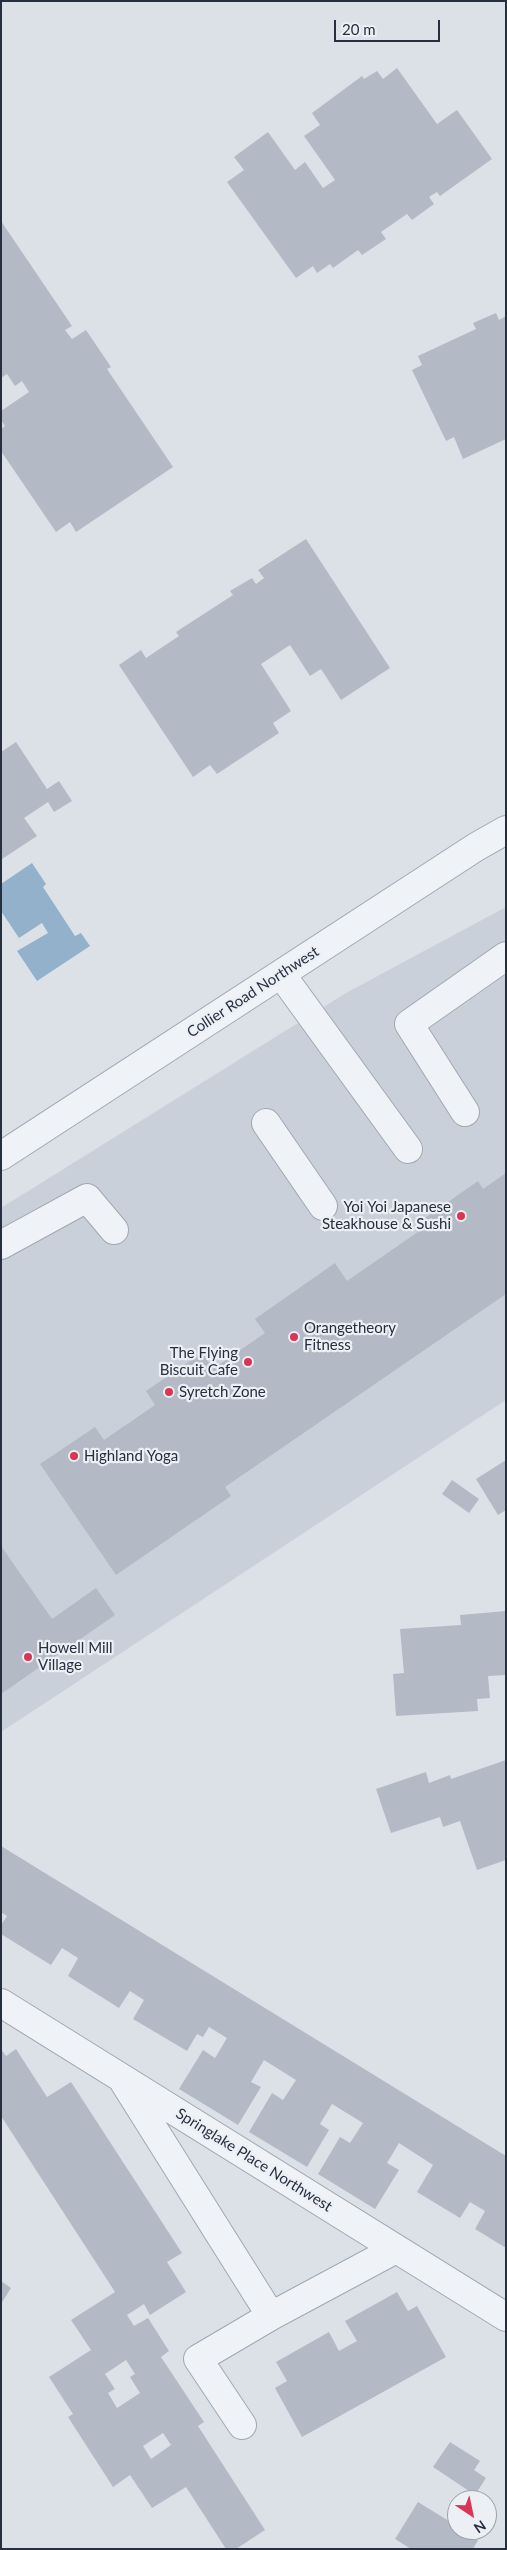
<!DOCTYPE html>
<style>
body{margin:0}
#map{position:relative;width:507px;height:2550px;overflow:hidden;background:#dce1e8;font-family:Lato,sans-serif}
canvas{display:block}
.frame{position:absolute;inset:0;border:2px solid #252f3f;pointer-events:none}
.north{position:absolute;left:447px;top:2490px;width:50px;height:50px;box-sizing:border-box;background:#ecf0f5;border:1px solid #9ca3ac;border-radius:50%;rotate:146deg;font-size:14px;font-weight:700;line-height:20px;text-align:center;color:#252f3f}
.north::after{content:'';display:block;margin:auto;width:18px;height:22px;background:#d83654;clip-path:polygon(50% 0,100% 100%,50% 72%,0 100%)}
.scale{position:absolute;left:334px;top:20px;width:106px;height:22px;box-sizing:border-box;border:2px solid #252f3f;border-top:0;padding-left:6px;font-size:15px;line-height:18px;white-space:nowrap;color:#252f3f;-webkit-text-stroke:4px #ecf0f5;paint-order:stroke}
</style>
<div id="map">
<canvas width="507" height="2550"></canvas>
<div class="frame"></div>
<div class="north">N</div>
<div class="scale">20 m</div>
</div>
<script>
const context = document.querySelector('canvas').getContext('2d');
context.lineJoin = 'round';
function paint(path, color) { context.fillStyle = color; context.fill(path, 'evenodd'); }
function trace(path, color, width, dash) { context.strokeStyle = color; context.lineWidth = width; context.lineCap = dash ? 'butt' : 'round'; context.setLineDash(dash || []); context.stroke(path); }
function drawText(font, color, halo, rows, align = 'center') {
  context.font = font + ' Lato,sans-serif'; context.lineWidth = 4.5; context.setLineDash([]); context.textBaseline = 'middle'; context.strokeStyle = halo; context.fillStyle = color; for (const [text, x, y, turn = 0] of rows) {
    context.save(); context.translate(x, y); context.rotate((+turn || 0) * Math.PI / 180); context.textAlign = isNaN(turn) ? turn : align; if (halo) context.strokeText(text, 0, 0); context.fillText(text, 0, 0); context.restore();
  }
}
const built = new Path2D(`
 M506,907v493l-505,332v-524l345,-215z`);
const water = new Path2D(`
 M32,863l14,21 -3,3 32,49 6,-3 9,13 -53,35 -20,-30 31,-18 -6,-10 -23,15 -18,-27v-27z`);
const building = new Path2D(`
 M397,68l40,56 20,-14 35,49 -52,37 -3,-4 -8,5 5,7 -22,16 -5,-6 -26,18 5,7 -24,16 -4,-5 -25,18 -3,-4 -13,9 -4,-7 -17,12 -69,-96 17,-12 -10,-13 34,-25 27,38 10,-8 18,26 12,-8 -31,-44 16,-11 -8,-12 50,-37 2,3 13,-8 6,8z
 M1,221l71,105 -7,4 7,9 14,-9 25,37 -4,2 66,98 -97,65 -6,-10 -14,10 -55,-81v-22l4,-3 -4,-6v-9l28,-19 -7,-11 -7,5 -8,-12 -6,4z
 M496,313l3,7 7,-4v123l-43,20 -9,-22 -8,4 -34,-71 10,-5 -4,-9 58,-27 -3,-6z
 M306,539l84,129 -49,32 -20,-31 -11,7 -20,-31 -29,19 30,47 -18,12 6,10 -62,41 -7,-9 -17,12 -74,-112 22,-15 5,8 33,-22 -3,-4 57,-37 -3,-4 22,-13 4,6 8,-6 -6,-8z
 M16,742l31,47 12,-8 13,20 -18,11 -6,-10 -24,16 13,18 -35,23 -1,-107z
 M506,1173v121l-281,193 6,9 -115,79 -76,-111 55,-37 9,13 51,-35 -9,-14 56,-38 11,16 52,-36 -10,-14 80,-56 12,18 78,-54 -4,-6 57,-40 5,8z
 M506,1460v50l-8,5 -22,-36z
 M452,1480l27,19 -10,14 -27,-19z
 M1,1546l51,73 44,-31 19,27 -114,79z
 M506,1611v64l-18,1 2,22 -13,1 1,12 -82,5 -3,-42 11,-1 -4,-44 61,-4 -1,-10z
 M506,1760v100l-29,10 -17,-49 -17,6 -3,-10 -49,16 -15,-44 50,-17 3,11 21,-8 1,4z
 M1,1846l505,310v92l-31,-19 10,-18 -15,-9 -10,16 -43,-26 16,-27 -34,-22 -12,20 12,7 -24,39 -57,-35 22,-37 10,6 13,-20 -31,-19 -12,20 9,6 -22,37 -58,-35 23,-39 11,7 13,-20 -32,-20 -13,22 10,5 -23,38 -59,-36 24,-39 12,8 12,-20 -18,-11 -6,10 -6,-3 -10,17 -54,-32 11,-19 -14,-9 -11,17 -51,-32 10,-18 -16,-10 -11,17 -50,-31v-9l6,-9 -6,-4z
 M1,2049l5,7 10,-7 31,48 24,-15 111,171 -15,9 19,30 -36,23 -6,-11 -17,11 7,11 14,-8 21,33 -8,6 43,65 -6,4 67,104 -29,19h-10l-40,-62 -34,21 -22,-33 -17,12 -45,-70 5,-3 -24,-37 42,-27 -20,-30 44,-28 -114,-176zM126,2360l9,14 -5,3 10,16 -23,15 -9,-15 7,-4 -10,-15zM163,2433l8,12 -20,14 -8,-13z
 M1,2281l10,7 -10,16z
 M397,2292l11,19 9,-5 29,51 -144,80 -27,-49 12,-7 -11,-19 53,-30 10,19 18,-10 -12,-20z
 M450,2442l30,19 -6,9 12,8 -11,17 -42,-28z
 M418,2502l39,24v4h6l15,10 -5,9h-62l-16,-10z`);
const minor = new Path2D(`
 M281,974l127,175
 M465,1112l-56,-88 97,-68
 M266,1123l57,83
 M1,1156l475,-309 30,-17
 M1,1245l86,-47 27,32
 M1,2003l505,314
 M124,2082l147,234
 M242,2425l-44,-66 73,-43 125,-67`);
const markers = [
 [461,1216,5,"#d83654"],
 [294,1337,5,"#d83654"],
 [248,1362,5,"#d83654"],
 [169,1392,5,"#d83654"],
 [74,1456,5,"#d83654"],
 [28,1657,5,"#d83654"]
];
const streetNames = [
 ["Collier Road Northwest",253,992,-33],
 ["Springlake Place Northwest",254,2160,32]
];
const poiNames = [
 ["Yoi Yoi Japanese",451,1207,"right"],
 ["Steakhouse & Sushi",451,1224,"right"],
 ["Orangetheory",304,1328],
 ["Fitness",304,1345],
 ["The Flying",238,1353,"right"],
 ["Biscuit Cafe",238,1370,"right"],
 ["Syretch Zone",179,1392],
 ["Highland Yoga",84,1456],
 ["Howell Mill",38,1648],
 ["Village",38,1665]
];
paint(built, '#cad0da');
paint(water, '#94b1cb');
paint(building, '#b3bac5');
trace(minor, '#a1a8b2', 30);
trace(minor, '#eff2f6', 28);
for (const [x, y, r, color] of markers) { const dot = new Path2D(); dot.arc(x, y, r, 0, 2 * Math.PI); context.fillStyle = color; context.fill(dot); trace(dot, '#ecf0f5', 2); }
drawText('15px', '#252f3f', '#ecf0f5', streetNames);
drawText('15px', '#252f3f', '#ecf0f5', poiNames, 'left');
</script>
